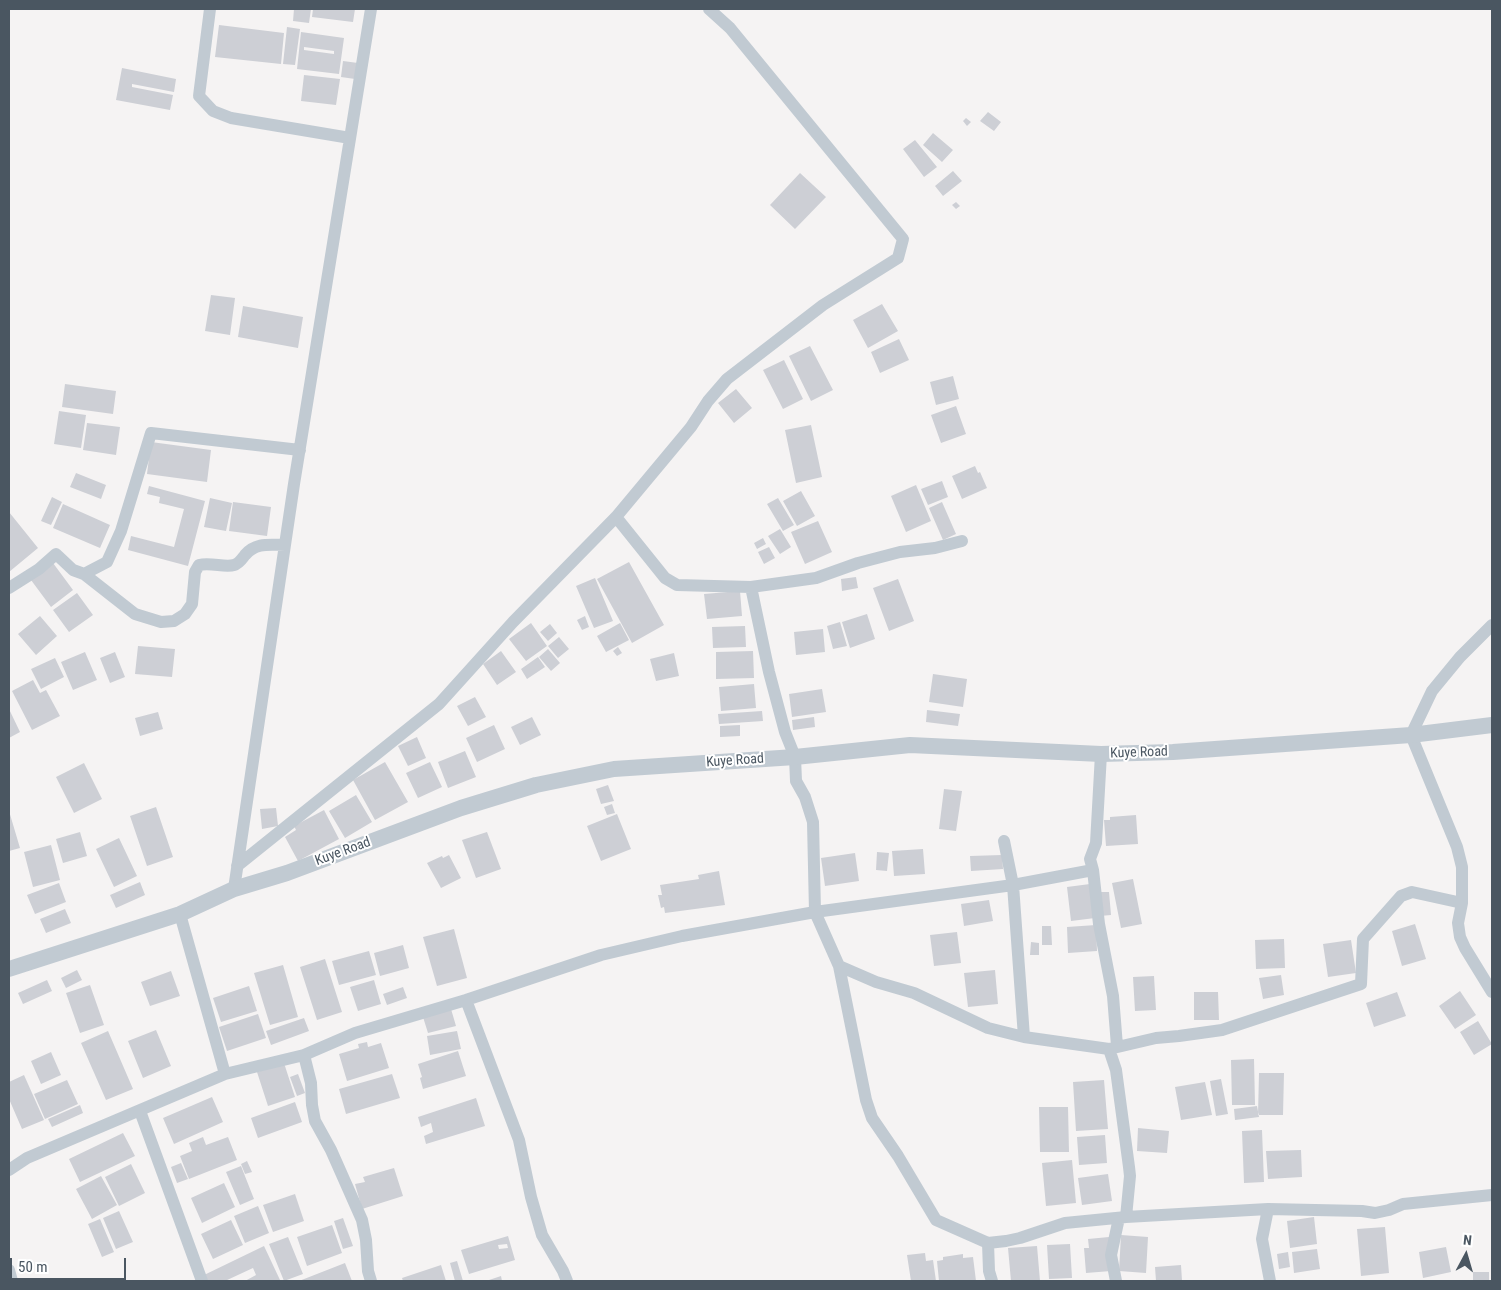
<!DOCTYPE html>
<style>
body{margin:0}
#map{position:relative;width:1501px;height:1290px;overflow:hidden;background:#f5f3f3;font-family:"Roboto Condensed",sans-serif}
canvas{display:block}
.frame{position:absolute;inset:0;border:10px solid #4a5661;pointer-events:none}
.north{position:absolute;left:1441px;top:1230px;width:50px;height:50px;-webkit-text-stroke:4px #fff;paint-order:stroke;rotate:6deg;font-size:14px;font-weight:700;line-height:20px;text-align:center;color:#4a5661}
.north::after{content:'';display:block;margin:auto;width:18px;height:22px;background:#4a5661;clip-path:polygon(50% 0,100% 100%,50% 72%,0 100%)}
.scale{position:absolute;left:10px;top:1258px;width:116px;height:22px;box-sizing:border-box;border:2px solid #4a5661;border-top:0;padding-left:6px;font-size:15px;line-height:18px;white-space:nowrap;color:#4a5661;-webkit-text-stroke:4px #fff;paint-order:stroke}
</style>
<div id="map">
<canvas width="1501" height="1290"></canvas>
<div class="frame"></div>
<div class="north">N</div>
<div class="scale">50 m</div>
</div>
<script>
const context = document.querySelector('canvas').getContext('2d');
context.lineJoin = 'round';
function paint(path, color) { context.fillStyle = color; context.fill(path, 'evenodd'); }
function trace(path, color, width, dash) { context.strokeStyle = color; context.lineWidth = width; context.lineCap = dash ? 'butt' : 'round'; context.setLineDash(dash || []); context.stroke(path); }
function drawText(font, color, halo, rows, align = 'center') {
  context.font = font + ' "Roboto Condensed",sans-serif'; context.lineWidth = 4; context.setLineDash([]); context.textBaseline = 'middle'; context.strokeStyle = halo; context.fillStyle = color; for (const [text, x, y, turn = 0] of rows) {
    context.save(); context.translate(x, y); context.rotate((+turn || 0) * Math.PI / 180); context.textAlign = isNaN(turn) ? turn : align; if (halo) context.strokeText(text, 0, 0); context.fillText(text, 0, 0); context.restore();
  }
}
const building = new Path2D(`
 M294,9h17l-2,14 -16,-2z
 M313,9h42l-2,13 -41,-5z
 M219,25l65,8 -3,31 -66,-7z
 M287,27l13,2 -5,36 -12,-1z
 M301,32l43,6 -5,36 -42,-5zM304,47l30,4v3l-30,-4z
 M343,61l15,2 -3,16 -14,-2z
 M122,68l54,11 -2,13 -42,-8v3l41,8 -3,15 -54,-10z
 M304,75l36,4 -4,26 -35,-4z
 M988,112l13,10 -7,9 -14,-10z
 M966,118l5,4 -4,4 -4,-5z
 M933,133l20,17 -11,12 -19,-17z
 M915,140l22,27 -13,10 -21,-28z
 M953,171l9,10 -19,15 -8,-10z
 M800,173l26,24 -31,32 -25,-24z
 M956,202l4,4 -4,3 -4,-4z
 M211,295l24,3 -5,37 -25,-4z
 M882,304l16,27 -30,17 -15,-28z
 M243,306l60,11 -5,31 -60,-11z
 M899,339l10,21 -29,13 -9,-21z
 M810,346l23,44 -22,11 -22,-45z
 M784,360l19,39 -20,10 -20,-39z
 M953,376l6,23 -23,6 -6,-23z
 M65,384l51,7 -3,23 -51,-7z
 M736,389l16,19 -18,15 -16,-20z
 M956,406l10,28 -25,9 -10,-28z
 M59,411l27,4 -5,33 -27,-4z
 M87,423l33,4 -4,28 -33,-5z
 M811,425l11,52 -26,6 -11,-53z
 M151,442l60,8 -4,32 -60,-8z
 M975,466l3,7 2,-1 7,16 -25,11 -10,-23z
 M76,473l30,12 -5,14 -31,-12z
 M942,481l6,16 -20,8 -7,-16z
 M916,485l15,36 -25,11 -15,-36z
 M149,486l56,15 -17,65 -60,-16 3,-14 43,11 10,-38 -25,-6 1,-6 -13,-3z
 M801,491l14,25 -18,10 -14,-25z
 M52,497l10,5 -11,23 -10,-4z
 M210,498l22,5 -6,28 -22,-4z
 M778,498l16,27 -11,6 -16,-27z
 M233,502l38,5 -4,29 -38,-5z
 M942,502l14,32 -13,6 -14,-32z
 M63,504l47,21 -10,23 -47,-20z
 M9,512l29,36 -29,24z
 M818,521l14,31 -27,12 -14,-32z
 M780,529l11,18 -11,7 -12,-18z
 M763,538l3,6 -9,5 -3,-6z
 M769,547l6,11 -11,6 -6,-12z
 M629,562l35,63 -32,18 -35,-64z
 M53,563l20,27 -22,17 -20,-27z
 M856,577l2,11 -16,3 -1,-12z
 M595,578l18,43 -19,7 -18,-42z
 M898,579l16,42 -25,10 -16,-43z
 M740,591l2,25 -35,3 -3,-25z
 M77,593l16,22 -24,17 -16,-22z
 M867,614l8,25 -25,9 -8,-26z
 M40,616l17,20 -21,19 -18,-21z
 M585,616l4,11 -7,3 -5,-10z
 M840,622l7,24 -14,3 -6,-23z
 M531,623l16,23 -21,15 -17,-22z
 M620,623l9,17 -23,12 -9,-16z
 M550,624l7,9 -9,8 -8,-9z
 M745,626l1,21 -33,1 -1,-21z
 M823,629l2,23 -29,3 -2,-23z
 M559,637l10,12 -11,9 -10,-12z
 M138,646l37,3 -3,28 -37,-3z
 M618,647l4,6 -5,3 -4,-5z
 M548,649l12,14 -9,8 -12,-14z
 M501,651l15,21 -19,13 -14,-21z
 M753,651l1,27 -38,1v-27z
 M85,652l12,28 -24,10 -12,-28z
 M115,652l10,25 -15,6 -10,-25z
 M674,653l5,23 -23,5 -6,-22z
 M538,657l7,10 -18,12 -6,-10z
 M55,658l9,19 -23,12 -10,-20z
 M933,674l34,5 -4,28 -34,-5z
 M33,680l7,13 6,-3 14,26 -28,14 -20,-39z
 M754,684l2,24 -35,3 -2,-24z
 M822,689l4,23 -34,5 -3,-23z
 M475,697l11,20 -18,9 -11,-20z
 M9,709l11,23 -11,6z
 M927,710l33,4 -2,12 -32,-4z
 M762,711l1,10 -44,3 -1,-10z
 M158,712l5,17 -23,7 -5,-18z
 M532,717l9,18 -21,10 -9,-18z
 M814,717l1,10 -22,3 -1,-10z
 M494,725l11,24 -28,13 -11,-24z
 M740,725v11l-20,1v-11z
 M417,737l9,21 -18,8 -10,-20z
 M465,751l11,26 -28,11 -10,-26z
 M385,762l23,40 -33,18 -22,-40z
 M430,762l12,25 -24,11 -12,-25z
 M84,763l18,36 -28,14 -18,-36z
 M608,785l6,16 -13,3 -5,-15z
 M944,789l18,2 -6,40 -17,-2z
 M356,795l16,27 -27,16 -16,-27z
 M612,804l3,9 -8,2 -3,-8z
 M156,807l17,50 -26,9 -17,-50z
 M276,808l2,18 -16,3 -2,-20z
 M324,810l15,29 -41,22 -13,-24 11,-7 -2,-4z
 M9,811l11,37 -11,3z
 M617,814l14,35 -30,12 -14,-35z
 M1136,815l2,29 -32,2 -2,-26h6v-3z
 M80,832l7,24 -24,7 -7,-24z
 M487,832l14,37 -25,9 -14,-38z
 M119,838l18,38 -23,11 -18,-38z
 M51,845l9,35 -27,7 -9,-35z
 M923,849l2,25 -31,2 -2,-25z
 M877,852l12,1 -2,18 -11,-1z
 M855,853l4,28 -34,5 -4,-28z
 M449,855l12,23 -20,10 -14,-25 15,-7 1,2z
 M1002,855l1,14 -32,2 -1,-15z
 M719,871l6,34 -60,8 -1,-6 -3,1 -3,-13h4l-2,-10 39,-6 -1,-4z
 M1133,879l9,45 -21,4 -9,-45z
 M140,882l5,13 -29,13 -6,-13z
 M59,883l7,19 -31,12 -8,-19z
 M1090,884l5,34 -24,3 -4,-34z
 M1099,892h10l2,23 -11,1z
 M989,900l4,21 -29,5 -3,-22z
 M65,909l6,14 -25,10 -6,-14z
 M1415,924l11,35 -24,7 -10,-35z
 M1096,925l1,26 -29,2 -1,-26z
 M1042,926h9l1,19h-10z
 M454,929l13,49 -30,8 -14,-49z
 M957,932l4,31 -27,3 -4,-31z
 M1284,939l1,29 -29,1 -1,-29z
 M1351,940l5,33 -28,4 -5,-33z
 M1031,942l8,1v12h-9z
 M403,945l6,23 -29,8 -6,-23z
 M369,951l7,24 -37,10 -7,-24z
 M325,959l17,53 -25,8 -17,-53z
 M283,965l15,52 -28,8 -16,-52z
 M77,970l5,10 -16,8 -5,-10z
 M995,970l3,34 -30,3 -4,-34z
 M171,971l9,25 -30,10 -9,-24z
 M1281,975l3,20 -21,4 -4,-21z
 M1154,976l2,34 -21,1 -2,-34z
 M47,980l5,11 -29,13 -5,-11z
 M374,980l7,24 -23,7 -8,-24z
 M90,985l14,40 -24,8 -14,-40z
 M249,986l8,25 -36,11 -8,-24z
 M403,987l4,11 -20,7 -4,-11z
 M1460,991l16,24 -21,14 -16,-23z
 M1194,992h24l1,28h-25z
 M1397,992l9,24 -32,11 -8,-24z
 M451,1009l5,17 -28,7 -5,-16z
 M258,1014l8,24 -39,13 -8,-24z
 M304,1018l5,13 -38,14 -5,-14z
 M1478,1021l14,23 -18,11 -14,-23z
 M156,1030l15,36 -28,12 -15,-37z
 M108,1031l25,58 -27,11 -25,-57z
 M457,1031l4,18 -31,6 -3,-19z
 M367,1042l1,5 13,-4 8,25 -42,13 -8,-27 20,-6 -1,-4z
 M458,1051l8,25 -43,13 -3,-11 2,-1 -4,-13z
 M51,1052l10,23 -20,9 -10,-23z
 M1254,1059l1,46h-23l-1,-45z
 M284,1063l11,34 -27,9 -11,-34z
 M1259,1073h25l-1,42h-25z
 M298,1074l7,19 -8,3 -7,-19z
 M392,1074l8,24 -54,16 -7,-25z
 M24,1075l20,45 -22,9 -13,-30v-17z
 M1221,1079l7,35 -12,2 -6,-35z
 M67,1080l11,24 -33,15 -11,-25z
 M1104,1080l4,49 -32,2 -3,-49z
 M1205,1082l7,33 -31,5 -6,-33z
 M212,1097l11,25 -49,22 -11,-26z
 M476,1098l9,28 -59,18 -2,-8 9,-4 -2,-9 -10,4 -3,-10z
 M295,1102l7,20 -44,16 -7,-20z
 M80,1105l3,8 -31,14 -4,-8z
 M1257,1106l2,11 -24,3 -1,-11z
 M1039,1107h29l1,45h-29z
 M1138,1128l31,3 -2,22 -30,-2z
 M1262,1130l2,52 -20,1 -2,-52z
 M123,1133l12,23 -55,26 -11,-23z
 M1105,1135l2,28 -28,2 -2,-28z
 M203,1137l3,8 22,-8 9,23 -48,19 -9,-23 12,-5 -3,-8z
 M1301,1150l1,27 -34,2 -2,-28z
 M1072,1160l4,43 -30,3 -4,-43z
 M247,1161l5,11 -7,2 -4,-10z
 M181,1163l7,16 -11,4 -6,-16z
 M131,1164l14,29 -26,13 -14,-29z
 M241,1166l13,33 -14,6 -14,-33z
 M394,1168l9,28 -41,13 -7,-25 10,-2 -2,-5z
 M1108,1174l4,27 -30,4 -4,-27z
 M101,1176l16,29 -25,14 -16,-30z
 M224,1183l11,24 -33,16 -11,-25z
 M295,1194l9,27 -31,11 -10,-27z
 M258,1206l11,27 -24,10 -11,-27z
 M119,1211l14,31 -17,7 -13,-31z
 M1314,1217l3,27 -27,4 -3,-27z
 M343,1218l10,28 -10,3 -9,-28z
 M100,1219l14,33 -12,5 -14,-33z
 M231,1220l12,25 -30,14 -12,-25z
 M332,1225l10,28 -35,13 -10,-29z
 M1385,1227l4,46 -28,3 -4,-47z
 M1121,1235l27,2 -2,36 -27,-2z
 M508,1236l7,24 -46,14 -8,-24zM507,1244l1,4 -9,1 -1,-4z
 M288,1237l15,37 -19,7 -15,-37z
 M1109,1237l2,34 -25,2 -2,-25h5l-1,-9z
 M1070,1244l2,34 -23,1 -2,-34z
 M264,1246l16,34 -3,1h-32l11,-6 -3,-7 -28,13h-20l-3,-5z
 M1037,1246l3,35h-29l-3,-33z
 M1446,1247l5,25 -28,6 -4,-26z
 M1317,1249l3,20 -26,4 -2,-21z
 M1288,1252l2,15 -11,2 -2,-15z
 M925,1253l1,8 7,-1 3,21h-25l-4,-26z
 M963,1254v4l10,-1 3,24h-37l-2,-20 6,-1v-3z
 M457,1261l6,20h-8l-5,-18z
 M345,1263l7,18h-53z
 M441,1265l5,16h-43l-1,-3z
 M1181,1265l1,16h-26l-1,-14z
 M1473,1272h16v9h-16z
 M501,1276l1,5h-16z`);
const minor = new Path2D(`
 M210,9l-11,87 14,15 18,7 119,20
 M616,517l49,61 12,7 74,2 65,-9 42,-15 42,-11 35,-4 27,-7
 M84,574l23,-12 14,-31 30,-98 149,17
 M751,587l18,85 16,60 10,25 1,24 9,16 8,25 2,90 24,54 27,134 6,18 26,38 38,64 52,23 1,28 3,10
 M9,588l30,-19 17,-15 17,16 11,4 51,40 26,8 13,-1 11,-7 7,-10 3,-32 4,-7c12,-3 26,3 35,0 5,-1 8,-6 11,-10 11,-13 25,-10 40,-10
 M1492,625l-32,32 -28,34 -21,44 46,112 5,20v36l-4,20 2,14 5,11 27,44
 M1004,841l9,44 11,152
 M237,866l202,-162 74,-82 103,-105 75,-90 17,-26 19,-22 96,-74 75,-47 5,-19 -173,-211 -21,-19
 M1093,870l6,54 14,72 4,50
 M234,889l60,-405 77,-475
 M180,914l45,160
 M839,966l37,16 38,11 74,35 36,9 85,12 47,-11 23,-2 43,-6 139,-46 2,-45 38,-43 11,-4 50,11
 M466,1000l53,140 12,57 11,38 21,36 4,10
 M1109,1049l7,21 13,97 1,9 -4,41
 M304,1055l7,28 1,22 3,16 16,29 31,70 4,20 2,31 3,10
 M140,1111l62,170
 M9,1170l18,-12 198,-84 79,-19 51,-22 111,-33 135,-45 81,-19 133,-24 198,-27 80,-15 -3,-11 6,-16 5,-89
 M1268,1209l94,2 13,2 14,-3 14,-6 89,-9
 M988,1243l18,-2 14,-3 45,-15 61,-6 142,-8 -6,30 8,42
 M9,1270l3,11
 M1116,1281l-5,-26 8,-37`);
const tertiary = new Path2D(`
 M9,969l171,-55 54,-25 53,-16 174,-65 75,-23 78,-16 181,-12 115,-12 191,9 72,-2 238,-17 81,-10`);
const streetNames = [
 ["Kuye Road",1139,753,-2],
 ["Kuye Road",735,761,-4],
 ["Kuye Road",343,852,-20]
];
paint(building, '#cdcfd5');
trace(minor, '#c1cad2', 12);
trace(tertiary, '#c1cad2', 16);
drawText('14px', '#4a5661', '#fff', streetNames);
</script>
